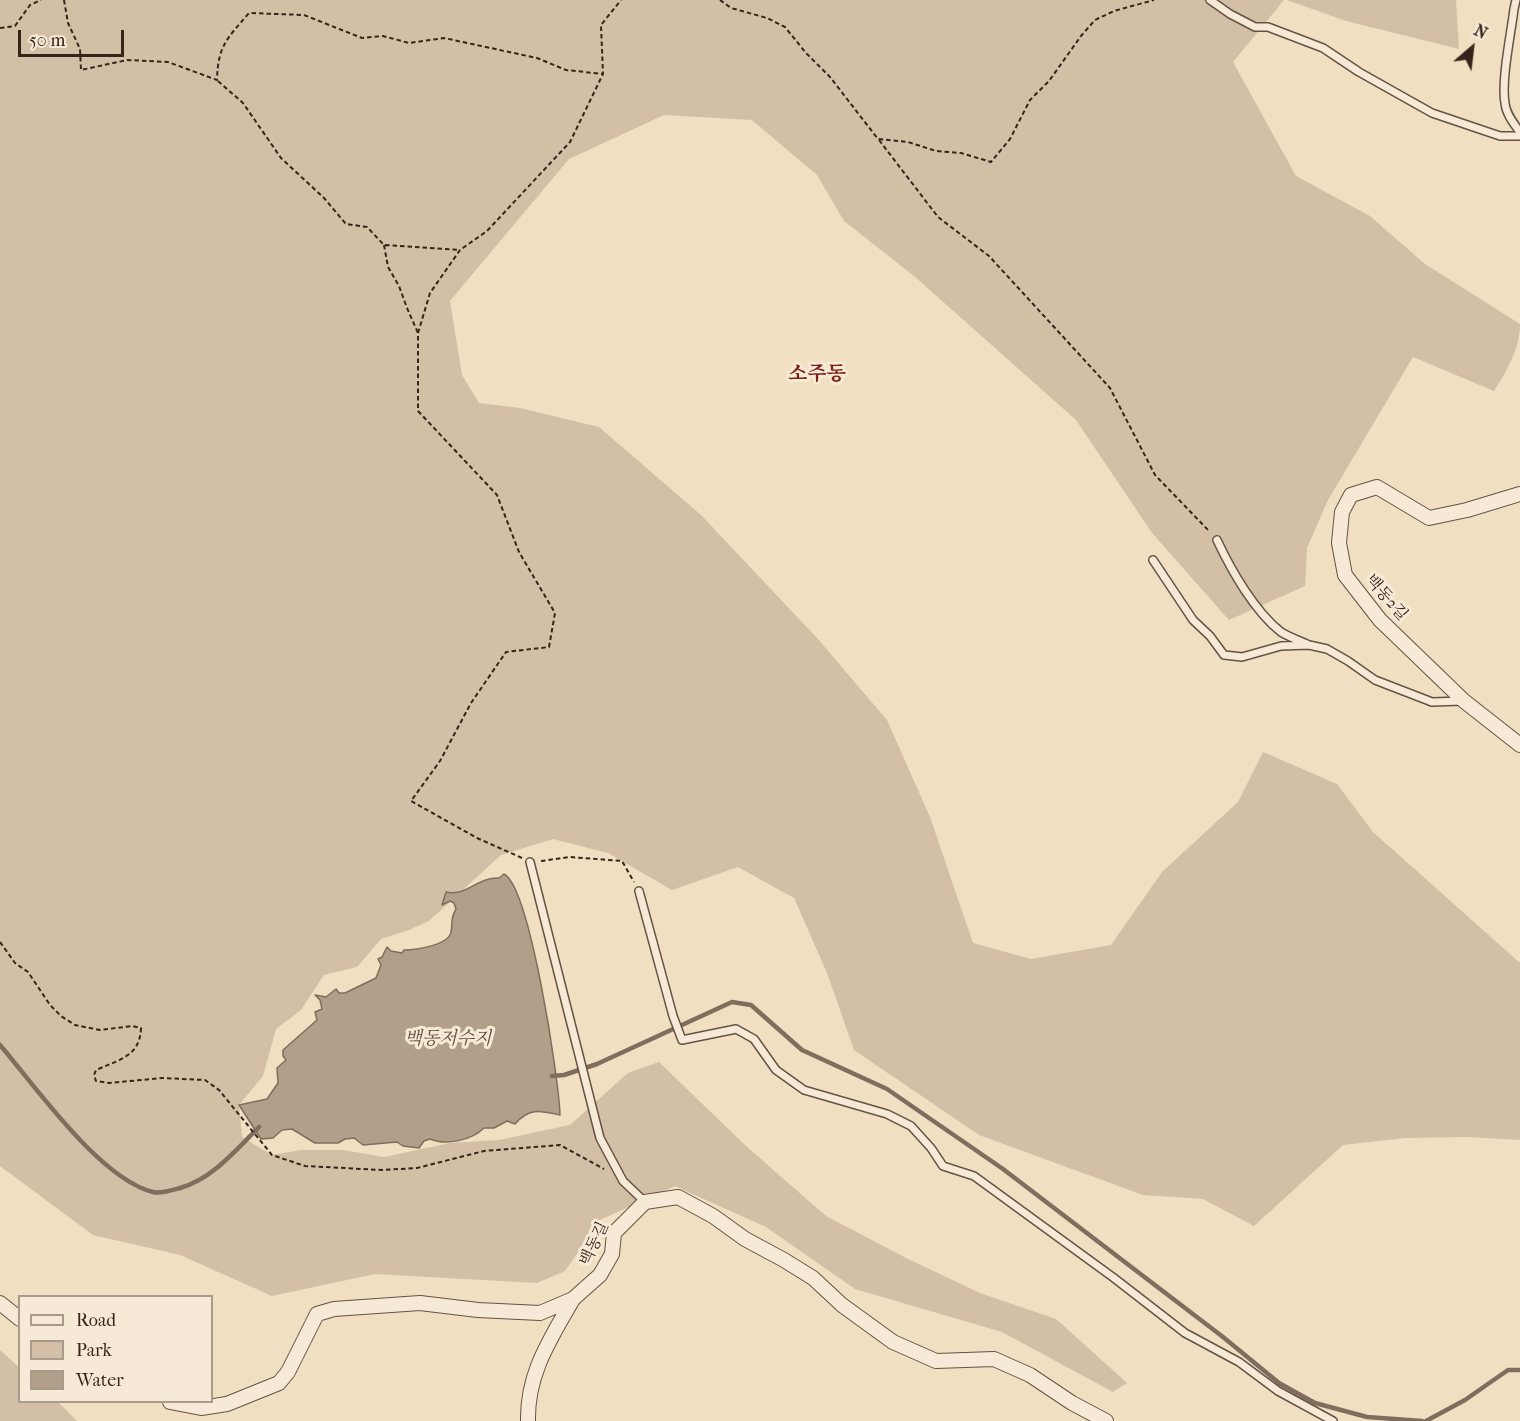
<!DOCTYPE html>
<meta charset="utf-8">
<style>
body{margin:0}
#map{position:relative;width:1520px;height:1421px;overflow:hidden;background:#f1dfc2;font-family:"IM FELL French Canon",serif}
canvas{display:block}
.legend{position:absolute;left:18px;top:1295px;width:195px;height:108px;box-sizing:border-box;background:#f6ead7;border:2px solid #aa9a8b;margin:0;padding:8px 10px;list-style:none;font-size:18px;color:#38231a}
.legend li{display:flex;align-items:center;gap:12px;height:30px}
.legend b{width:30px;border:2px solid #aa9a8b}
.north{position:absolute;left:1442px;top:18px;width:60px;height:60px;-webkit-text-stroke:4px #f6ead7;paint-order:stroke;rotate:28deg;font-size:16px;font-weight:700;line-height:24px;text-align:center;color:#38231a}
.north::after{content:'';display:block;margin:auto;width:21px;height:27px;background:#38231a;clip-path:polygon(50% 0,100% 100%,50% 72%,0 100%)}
.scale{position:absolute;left:18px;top:30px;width:106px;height:27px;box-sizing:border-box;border:3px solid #38231a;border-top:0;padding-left:8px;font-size:18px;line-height:21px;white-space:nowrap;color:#38231a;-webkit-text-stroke:4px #f6ead7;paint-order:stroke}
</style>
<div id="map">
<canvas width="1520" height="1421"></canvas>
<ul class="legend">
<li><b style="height:8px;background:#f6ead7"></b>Road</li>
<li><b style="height:16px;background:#d2bfa5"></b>Park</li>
<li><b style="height:16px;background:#b29f89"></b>Water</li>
</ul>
<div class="north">N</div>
<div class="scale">50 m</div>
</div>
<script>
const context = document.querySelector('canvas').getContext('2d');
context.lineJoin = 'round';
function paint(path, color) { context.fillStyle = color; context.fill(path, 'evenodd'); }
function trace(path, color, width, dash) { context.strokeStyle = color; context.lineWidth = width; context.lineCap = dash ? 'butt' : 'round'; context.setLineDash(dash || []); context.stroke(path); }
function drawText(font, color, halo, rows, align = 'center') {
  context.font = font + ' "IM FELL French Canon","Noto Serif KR",serif'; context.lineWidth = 6; context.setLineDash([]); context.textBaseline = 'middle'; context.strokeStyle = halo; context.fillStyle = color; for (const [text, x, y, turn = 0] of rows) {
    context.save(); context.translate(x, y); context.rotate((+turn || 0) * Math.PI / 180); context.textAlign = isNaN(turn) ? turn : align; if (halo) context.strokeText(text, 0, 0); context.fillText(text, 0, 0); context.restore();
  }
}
const green = new Path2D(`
 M0,0h1284l-51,62 63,114 74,40 55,48 95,60c0,25 -13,46 -26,67l-81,-34 -85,143 -21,48 -2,38 -76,34 -77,-87 -76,-113 -162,-144 -70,-55 -27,-46 -65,-55 -88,-5 -95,44 -119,142 12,74 17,28 41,5 79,19 102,88 116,123 70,82 43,97 43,126 58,16 80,-14 51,-73 76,-70 25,-50 74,32 36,48 147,131v177l-52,-3 -63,1 -62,7 -89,81 -51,-27 -60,-4 -164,-60 -125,-85 -27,-77 -33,-75 -56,-31 -66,23 -64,-37 -55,-14 -52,16 -72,66 -20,9 -28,9 -24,28 -33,8 -23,35 -25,19 -13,47 -24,29 3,32 30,18 29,-5h42l41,7 66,-14 49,-3 71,-15 58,-52 31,-11 87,84 80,70 80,42 74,35 76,26 71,64 -14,9 -111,-60 -147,-43 -89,-62 -91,-41 -75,34 -35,51 -28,12 -162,-9 -103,22 -92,-41 -87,-20 -93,-69z
 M1287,0h169l3,49 -113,-28z
 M0,1350l19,17 1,35h38l19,19h-77z`);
const water = new Path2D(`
 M504,874c26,13 55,206 56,241 -19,-4 -30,-8 -45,9l-8,-3 -13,7h-10c-12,12 -38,18 -54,11l-6,2 -5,7 -16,-2 -6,-4 -34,3 -9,-7 -9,1 -7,4h-23l-23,-14 -10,1 -9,8 -12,1 -22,-34 28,-6 11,-16 -1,-15 9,-8 -3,-4v-6l34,-30 -2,-8 7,-3 -2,-9 -5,-5 11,2 10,-8 3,4h6l31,-15 5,-13 -3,-6 4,-2 5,-10 4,4 11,2 2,-3c12,0 45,-5 47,-18 2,-10 -1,-13 5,-23l-2,-6 -4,-2 -8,4 4,-13c20,5 31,-15 53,-14z`);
const stream = new Path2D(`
 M0,1045c36,42 100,134 153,147 7,2 20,-2 27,-4 32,-9 56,-38 79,-61
 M552,1076l12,-1 33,-11 135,-62 19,3 51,45 85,39 116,80 220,168 56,46 36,20 52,14 55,4
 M1426,1421l39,-21 43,-30h12`);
const path = new Path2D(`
 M64,0l4,23 12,26 1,21 46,-10 41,2 49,18c1,-35 10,-41 32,-67l55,2 58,23 21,-2 26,7 35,-5 93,20 29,12 37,4
 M720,0l11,8 36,10 18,9 21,26 24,24 48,62 30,3 28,9 25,2 30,9 19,-23 20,-39 19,-19 32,-45 14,-16 19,-9 40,-11
 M0,28l15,-2 15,-21 11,-5
 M218,81l25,22 38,55 43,40 22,26 21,3 17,18 76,5
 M879,140l59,77 51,39 121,132 45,87 54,56
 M384,245l4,22 11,19 8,22 11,25
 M522,858l-45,-20 -66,-37 29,-40 31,-58 35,-51 43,-5 6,-34 -36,-61 -22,-57 -79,-84v-78l12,-40 30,-43 27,-19 83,-89 33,-68 -2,-49 20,-25
 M541,861l29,-4 52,4 12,21
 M0,942l15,21 13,9 22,33 11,11 14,9 25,5 32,-4 9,2c-1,29 -23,32 -45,42l-2,5 2,6 13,2 53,-5 43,2 14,10 53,65 33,11 77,4 35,-2 67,-17 76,-6 44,24`);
const lane = new Path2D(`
 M1210,0l20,14 25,13h13l55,21 36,24 73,41 68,23h20
 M1516,0l-2,9c-3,25 -13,71 -9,94 1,11 9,21 15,29
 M1217,540c14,30 38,72 64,92 8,5 17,8 26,12
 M1153,560l40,60 17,16 14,19 18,2 39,-11 28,-1 18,4 21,12 27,19 57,22 30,-1
 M530,862l70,276 23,43 22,21
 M639,891l34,125 9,24 54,-11 18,10 22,31 28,20 83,24 24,12 20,22 12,18 31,10 140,102 71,55 54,29 39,29 55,30`);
const street = new Path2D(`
 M1520,494l-53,16 -38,8 -52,-31 -26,8 -9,17 -3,31 6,32 35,45 84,81 56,44
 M0,1303l20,16
 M170,1402l31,6 26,-4 52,-21 9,-11 29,-58 17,-5 86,-6 58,7 62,3 33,-14 27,-24 12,-21 2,-21 31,-31 33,-5 35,19 32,23 39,21 29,18 29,27 51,37 43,19 58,-2 36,16 42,28 34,18
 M528,1421c-1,-48 22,-81 45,-122`);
const streetNames = [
 ["백동2길",1386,598,49],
 ["백동길",595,1244,-65]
];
const waterNames = [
 ["백동저수지",448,1040]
];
const quarterNames = [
 ["소주동",817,375]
];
paint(green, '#d2bfa5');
paint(water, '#b29f89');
trace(water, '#816d5d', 1.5);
trace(stream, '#816d5d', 4.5);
trace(lane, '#665244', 10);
trace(street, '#665244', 16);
trace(path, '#38231a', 2, [4.5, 3]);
trace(lane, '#f6ead7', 7);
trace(street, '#f6ead7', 14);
drawText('16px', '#38231a', '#f6ead7', streetNames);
drawText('italic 18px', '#634e41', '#f6ead7', waterNames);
drawText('bold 20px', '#7a1f14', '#f6ead7', quarterNames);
</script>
